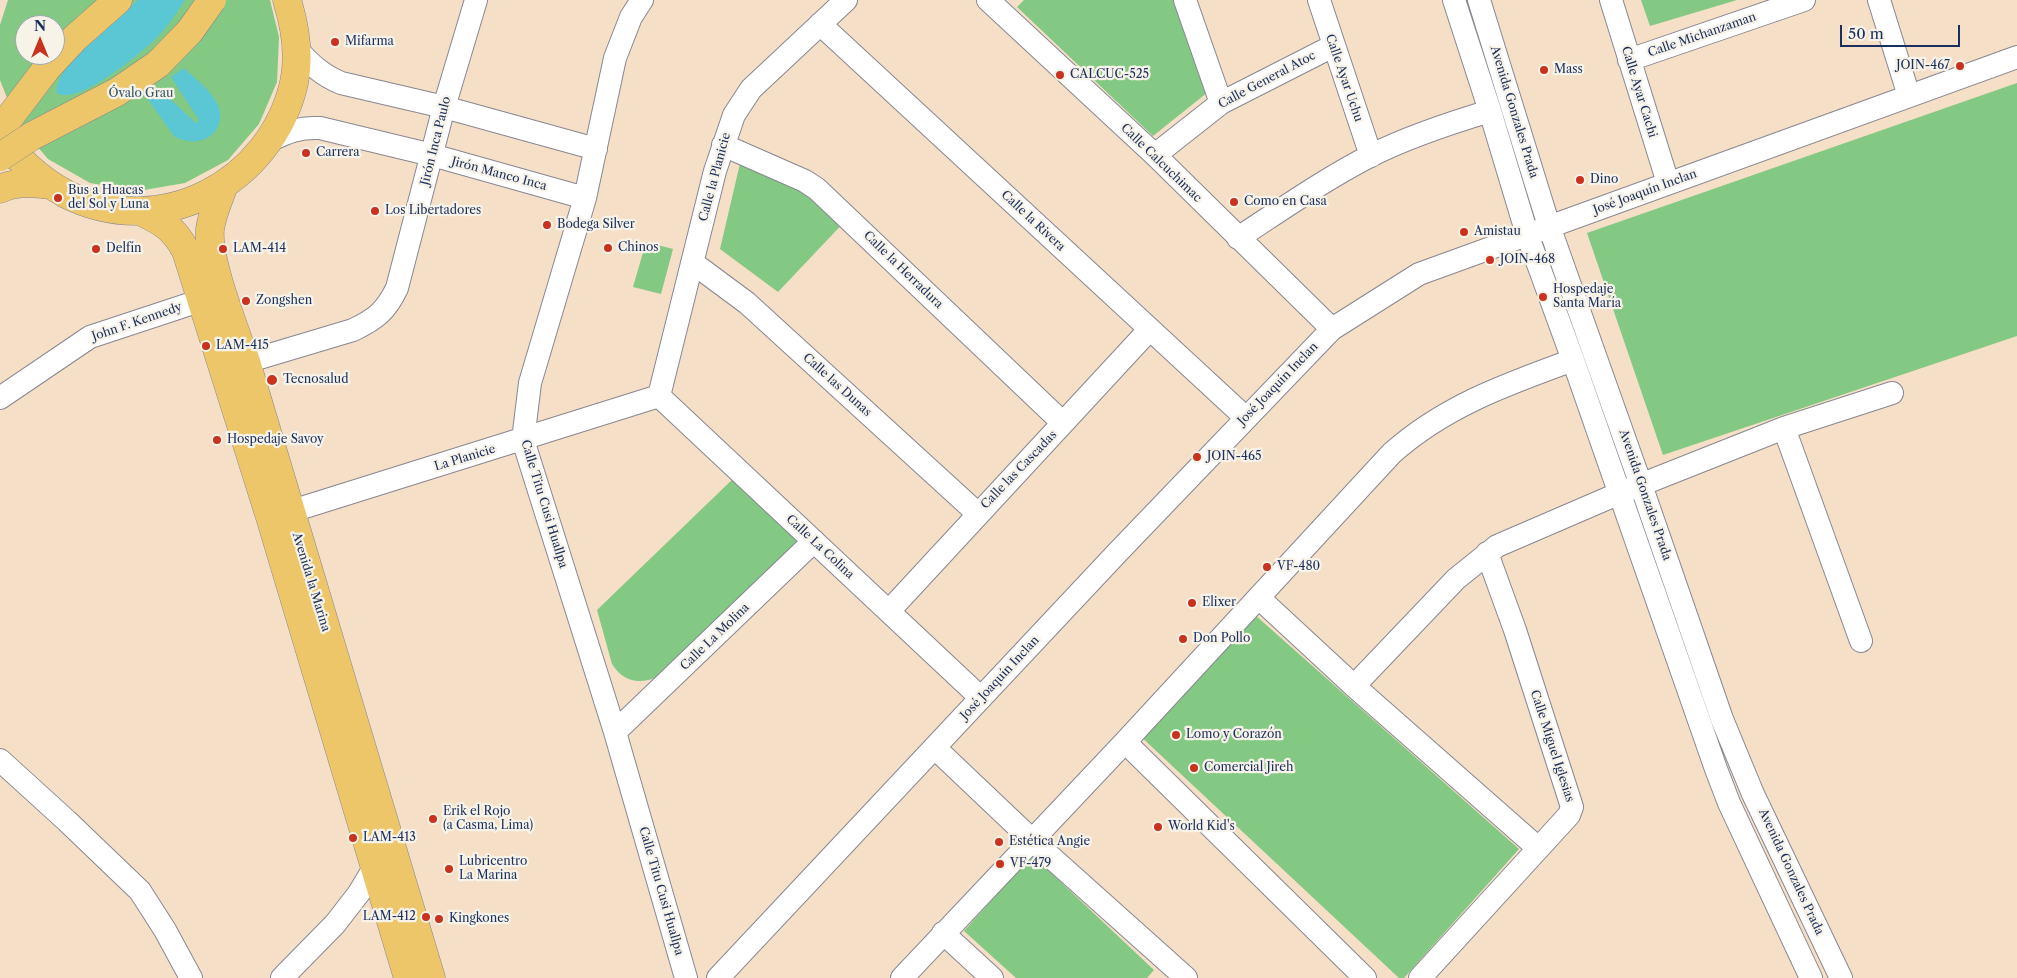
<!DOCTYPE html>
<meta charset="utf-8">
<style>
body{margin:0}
#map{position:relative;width:2017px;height:978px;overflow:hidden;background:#f5dfc6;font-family:"Libre Caslon Text",serif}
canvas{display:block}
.north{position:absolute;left:15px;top:15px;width:50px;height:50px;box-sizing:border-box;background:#f7f3e8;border:1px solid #9fa5b1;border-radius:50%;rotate:0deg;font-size:14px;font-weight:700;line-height:20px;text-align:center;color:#1b2f5e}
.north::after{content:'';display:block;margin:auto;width:18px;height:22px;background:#c8321e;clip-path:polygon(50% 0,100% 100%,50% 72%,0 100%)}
.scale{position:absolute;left:1840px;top:25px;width:120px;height:22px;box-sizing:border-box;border:2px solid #1b2f5e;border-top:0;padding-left:6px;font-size:15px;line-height:18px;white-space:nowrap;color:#1b2f5e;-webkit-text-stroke:4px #f7f3e8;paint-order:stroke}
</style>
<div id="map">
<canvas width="2017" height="978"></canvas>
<div class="north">N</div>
<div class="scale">50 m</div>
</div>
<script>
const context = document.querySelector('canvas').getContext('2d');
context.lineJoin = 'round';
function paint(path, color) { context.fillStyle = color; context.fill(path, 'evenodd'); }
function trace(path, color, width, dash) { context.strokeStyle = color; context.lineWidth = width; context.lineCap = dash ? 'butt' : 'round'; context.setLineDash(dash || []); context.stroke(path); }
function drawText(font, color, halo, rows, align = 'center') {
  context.font = font + ' "Libre Caslon Text",serif'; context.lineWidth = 4.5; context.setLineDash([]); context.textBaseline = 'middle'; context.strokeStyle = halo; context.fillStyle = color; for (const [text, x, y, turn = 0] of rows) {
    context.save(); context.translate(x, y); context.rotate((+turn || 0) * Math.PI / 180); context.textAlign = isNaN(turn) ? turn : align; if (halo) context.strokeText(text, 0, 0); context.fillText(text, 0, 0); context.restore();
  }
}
const green = new Path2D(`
 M8,0h262l9,37 -2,45 -18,42 -31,36 -43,23 -47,8 -48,-8 -42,-24 -31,-36 -17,-43v-55zM25,25h30v30h-30z
 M1024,0h154l30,92 -55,44 -136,-129z
 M1641,0h96l-87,26z
 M2017,83v253l-354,119 -76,-222z
 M742,155l107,62 -71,75 -58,-43z
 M646,242l27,7 -12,45 -28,-7z
 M736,476l65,61 -140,139c-21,8 -36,8 -49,-12l-15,-54z
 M1255,615l264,234 -115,129h-5l-262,-245z
 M1032,855l122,115 -7,8h-131l-52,-47z`);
const water = new Path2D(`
 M138,0h47c-10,16 -22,33 -36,45 -16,14 -73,61 -92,48 -5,-24 62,-78 81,-93z
 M184,68c11,11 27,22 34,37 11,28 -20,46 -44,31l-27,-38 11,-10 38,35 3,-3 -28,-43z`);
const minor = new Path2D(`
 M642,0l-11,17 -16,41 -30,140 -55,185 -7,57 92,292 71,246
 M988,0l167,155 177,174
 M1185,0l36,103
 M1319,0l52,156
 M1454,0l36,111 37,123 46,126 143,409 13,34 82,175
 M1479,0l70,226 92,259 81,234 31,75 88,184
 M1611,0l57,183
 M1879,0l30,96
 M820,24l426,394
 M297,49c13,15 25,26 44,34l103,24 152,42
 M1629,60l175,-60
 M269,141c19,-9 30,-14 51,-13l112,27 153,43
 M723,145l82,36 12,8 246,234
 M1155,155l66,-52 112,-57
 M1238,238c43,-28 87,-59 134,-83 38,-19 78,-32 118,-44
 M693,263l54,40 230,210
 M246,362l107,-32c23,-11 33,-19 44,-42l47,-181 32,-107
 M659,396l56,-225 19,-56 17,-26 95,-89
 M659,396l322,302
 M0,398l90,-61 112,-37
 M1784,428l77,213
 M276,516l383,-120
 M1259,598l95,88 184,162
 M889,611l261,-282
 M1354,686l102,-107 41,-33 123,-53 164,-65 108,-35
 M615,732l199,-191
 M1125,742l240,236
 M935,748l98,93 153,137
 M0,760l67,61 73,70 25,39 26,48
 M943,933l49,45
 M282,978l53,-54 24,-31 15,-25
 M718,978l399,-425 215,-224 87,-55 598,-217
 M902,978l223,-236 267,-289c54,-48 116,-69 181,-93
 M1420,978l149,-163 3,-8 -57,-177 -28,-77`);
const major = new Path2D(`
 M0,127l6,-5 41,-54 28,-30 43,-38
 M0,133c16,26 39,46 66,61 95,48 205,-11 228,-111 6,-28 1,-57 -7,-83
 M224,185c-5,14 -12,29 -14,44 -3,32 25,100 36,133l185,616
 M0,189c17,-8 32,-6 50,-4
 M140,211c23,11 34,17 46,40l84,266 138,461`);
const majorBridge = new Path2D(`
 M0,157l32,-21 85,-44 41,-28 32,-33 22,-31`);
const markers = [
 [335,42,5,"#c8321e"],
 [1960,66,5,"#c8321e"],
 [1544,70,5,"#c8321e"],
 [1060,75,5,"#c8321e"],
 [306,153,5,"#c8321e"],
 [1580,180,5,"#c8321e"],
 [58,198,5,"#c8321e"],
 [1234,202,5,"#c8321e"],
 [375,211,5,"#c8321e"],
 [547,225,5,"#c8321e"],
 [1464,232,5,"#c8321e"],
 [608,248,5,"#c8321e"],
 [96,249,5,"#c8321e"],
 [223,249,5,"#c8321e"],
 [1490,260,5,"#c8321e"],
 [1543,297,5,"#c8321e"],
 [246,301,5,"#c8321e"],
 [206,346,5,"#c8321e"],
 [272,380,6,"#c8321e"],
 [217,440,5,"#c8321e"],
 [1197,457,5,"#c8321e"],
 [1267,567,5,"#c8321e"],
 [1192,603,5,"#c8321e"],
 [1183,639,5,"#c8321e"],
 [1176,735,5,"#c8321e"],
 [1194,768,5,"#c8321e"],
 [433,819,5,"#c8321e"],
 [1158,827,5,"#c8321e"],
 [353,838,5,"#c8321e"],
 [999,842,5,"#c8321e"],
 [1000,864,5,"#c8321e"],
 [449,869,5,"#c8321e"],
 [426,917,5,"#c8321e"],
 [439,919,5,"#c8321e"]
];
const streetNames = [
 ["Calle Michanzaman",1702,35,-19],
 ["Calle Ayar Uchu",1344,78,71],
 ["Calle General Atoc",1267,80,-28],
 ["Calle Ayar Cachi",1639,92,73],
 ["Avenida Gonzales Prada",1514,112,73],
 ["Jirón Inca Paulo",436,141,-76],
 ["Calle Calcuchimac",1161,163,44],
 ["Jirón Manco Inca",499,174,15],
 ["Calle la Planicie",715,177,-75],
 ["José Joaquín Inclan",1645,192,-20],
 ["Calle la Rivera",1033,221,43],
 ["Calle la Herradura",903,270,44],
 ["John F. Kennedy",137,322,-19],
 ["José Joaquín Inclan",1278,384,-46],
 ["Calle las Dunas",837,385,42],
 ["La Planicie",465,458,-17],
 ["Calle las Cascadas",1019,470,-46],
 ["Avenida Gonzales Prada",1645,495,71],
 ["Calle Titu Cusi Huallpa",544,504,73],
 ["Calle La Colina",820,547,43],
 ["Avenida la Marina",311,582,73],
 ["Calle La Molina",715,637,-44],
 ["José Joaquín Inclan",1000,678,-47],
 ["Calle Miguel Iglesias",1552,746,72],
 ["Avenida Gonzales Prada",1791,872,65],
 ["Calle Titu Cusi Huallpa",661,891,74]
];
const poiNames = [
 ["Mifarma",345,42],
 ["JOIN-467",1950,66,"right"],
 ["Mass",1554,70],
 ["CALCUC-525",1070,75],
 ["Carrera",316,153],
 ["Dino",1590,180],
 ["Bus a Huacas",68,191],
 ["del Sol y Luna",68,205],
 ["Como en Casa",1244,202],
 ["Los Libertadores",385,211],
 ["Bodega Silver",557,225],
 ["Amistau",1474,232],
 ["Chinos",618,248],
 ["Delfín",106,249],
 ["LAM-414",233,249],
 ["JOIN-468",1500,260],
 ["Hospedaje",1553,290],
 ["Santa María",1553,304],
 ["Zongshen",256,301],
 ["LAM-415",216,346],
 ["Tecnosalud",283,380],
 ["Hospedaje Savoy",227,440],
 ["JOIN-465",1207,457],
 ["VF-480",1277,567],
 ["Elixer",1202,603],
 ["Don Pollo",1193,639],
 ["Lomo y Corazón",1186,735],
 ["Comercial Jireh",1204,768],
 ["Erik el Rojo",443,812],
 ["(a Casma, Lima)",443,826],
 ["World Kid's",1168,827],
 ["LAM-413",363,838],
 ["Estética Angie",1009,842],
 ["Lubricentro",459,862],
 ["La Marina",459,876],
 ["VF-479",1010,864],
 ["LAM-412",416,917,"right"],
 ["Kingkones",449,919]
];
const parkNames = [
 ["Óvalo Grau",141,94]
];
paint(green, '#83c883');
paint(water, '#5bc7d4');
trace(minor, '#888792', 24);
trace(major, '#888792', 29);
trace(minor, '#fff', 22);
trace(major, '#ecc669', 28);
trace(majorBridge, '#888792', 29, []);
trace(majorBridge, '#ecc669', 28);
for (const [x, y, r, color] of markers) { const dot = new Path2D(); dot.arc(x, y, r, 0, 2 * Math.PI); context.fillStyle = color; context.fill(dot); trace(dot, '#f7f3e8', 2); }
drawText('12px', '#1b2f5e', '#f7f3e8', streetNames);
drawText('12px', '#1b2f5e', '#f7f3e8', poiNames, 'left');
drawText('12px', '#355567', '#f7f3e8', parkNames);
</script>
